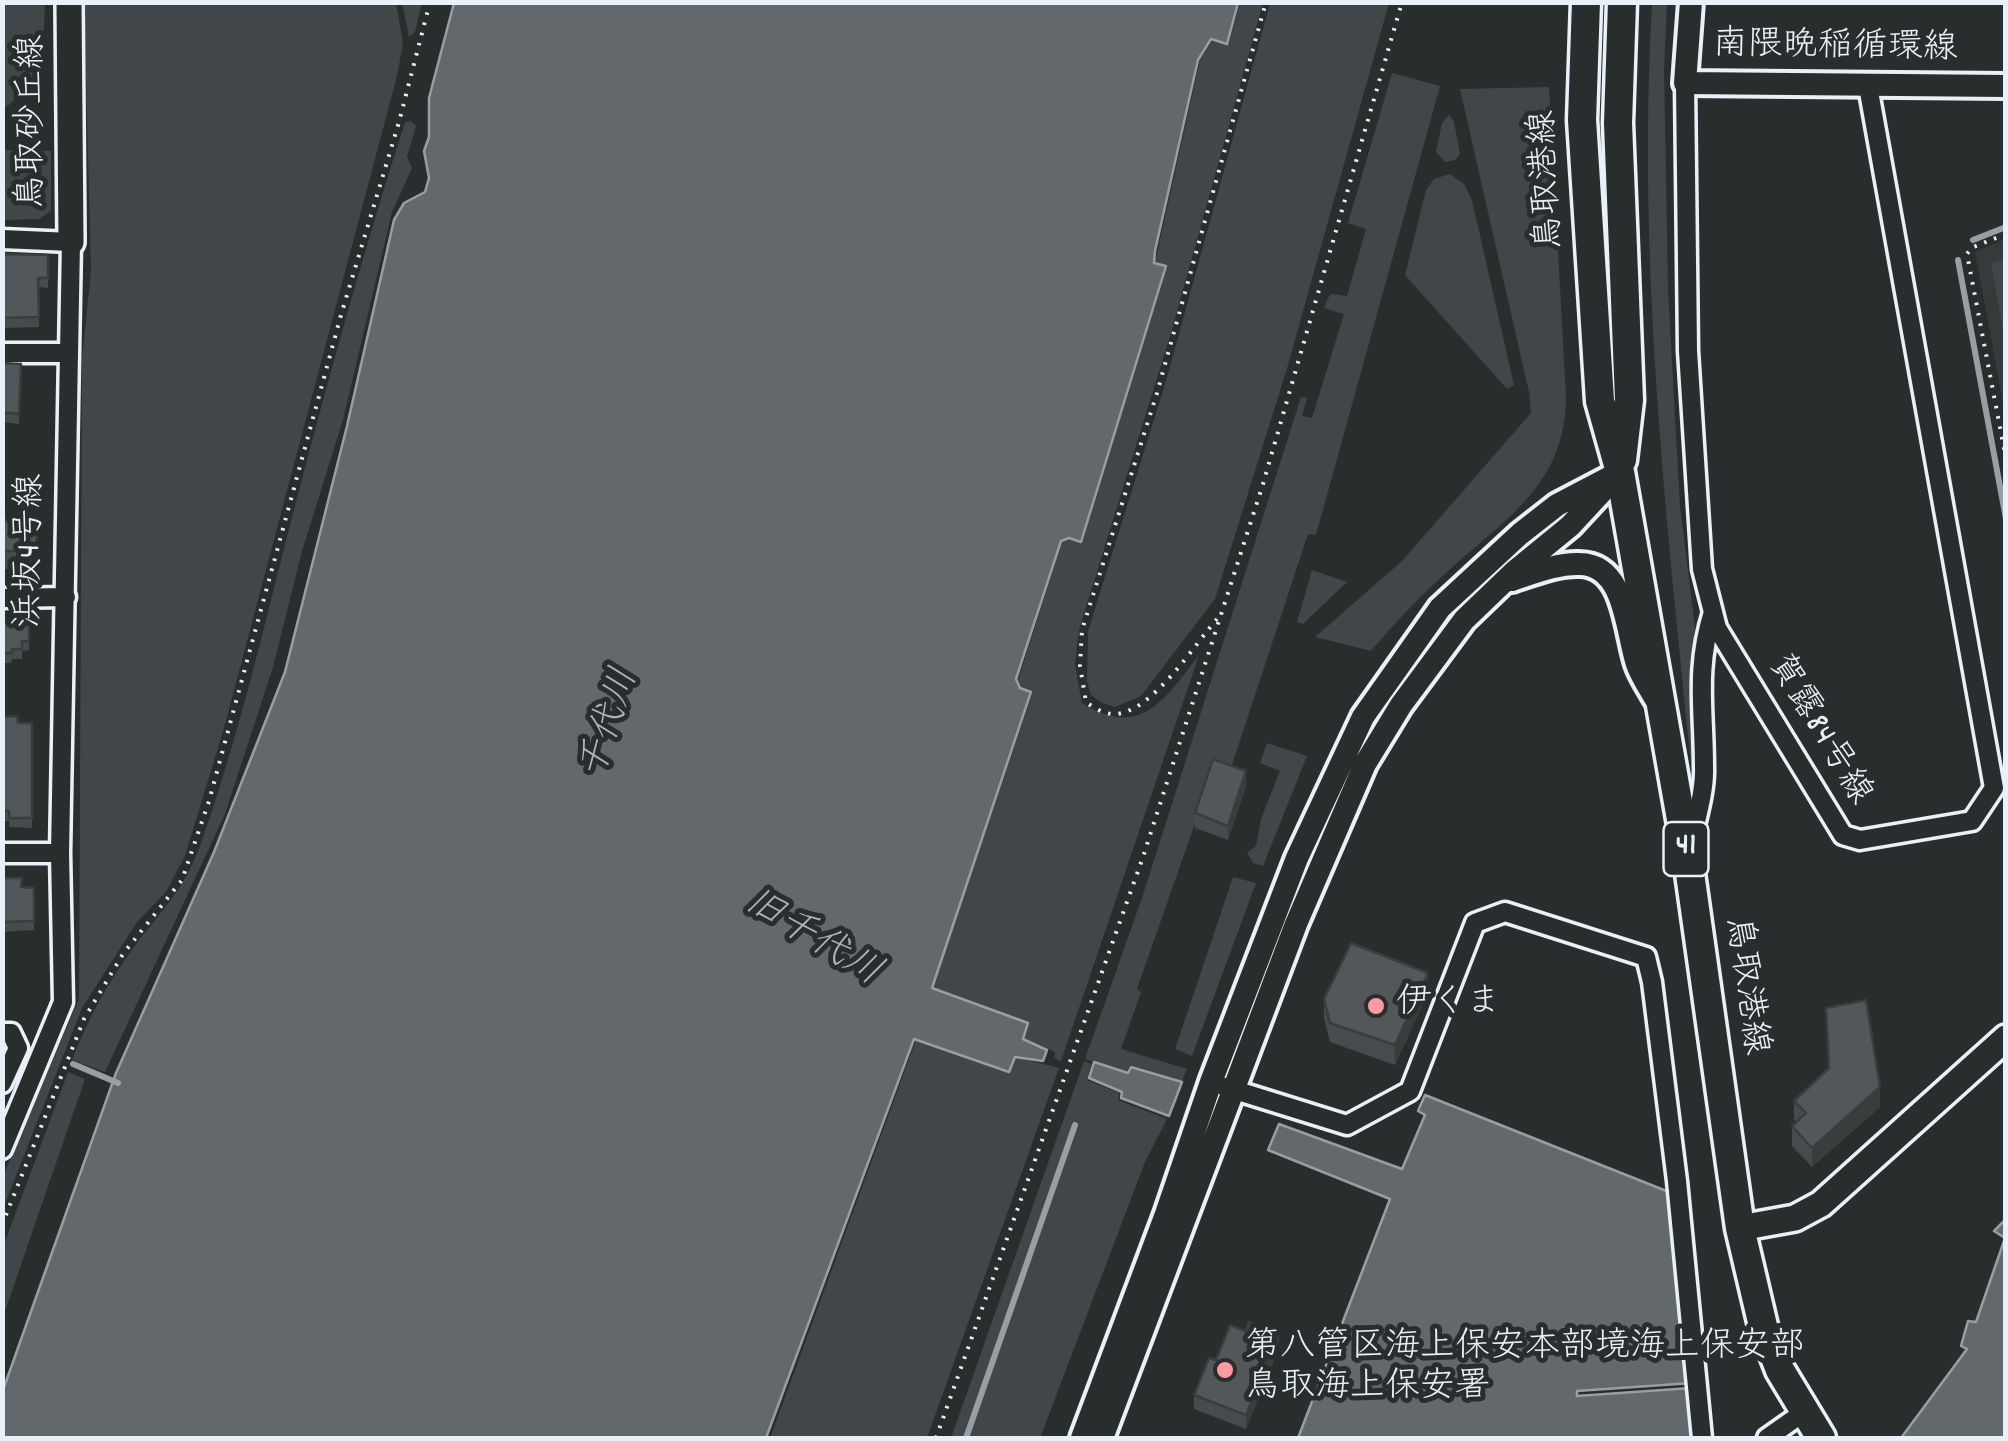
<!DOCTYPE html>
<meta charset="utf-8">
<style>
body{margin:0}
#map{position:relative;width:2008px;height:1441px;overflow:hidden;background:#2a2d2e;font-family:Dekko,sans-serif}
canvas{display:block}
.frame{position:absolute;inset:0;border:5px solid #e8f1f8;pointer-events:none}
</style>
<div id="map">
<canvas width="2008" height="1441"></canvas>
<div class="frame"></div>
</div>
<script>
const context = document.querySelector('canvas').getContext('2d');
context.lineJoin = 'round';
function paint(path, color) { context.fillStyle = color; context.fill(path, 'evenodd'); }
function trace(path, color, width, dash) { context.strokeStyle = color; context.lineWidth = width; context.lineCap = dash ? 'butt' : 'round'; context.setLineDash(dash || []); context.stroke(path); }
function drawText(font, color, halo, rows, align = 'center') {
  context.font = font + ' Dekko,"Klee One",sans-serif'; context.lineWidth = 10; context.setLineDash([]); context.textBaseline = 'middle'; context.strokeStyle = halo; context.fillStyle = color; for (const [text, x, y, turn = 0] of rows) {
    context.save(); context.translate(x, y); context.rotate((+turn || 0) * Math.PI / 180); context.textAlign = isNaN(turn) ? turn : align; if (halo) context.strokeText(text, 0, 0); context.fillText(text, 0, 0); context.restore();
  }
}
const built = new Path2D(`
 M2005,239v174l-30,-161z`);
const green = new Path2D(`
 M3,2l42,1 -3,70 -33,32 -6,2z
 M84,3h312l7,40 -6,33 -173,652 -39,128 -19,36 -29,30 -55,86 -79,201v-33l76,-177 3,-640 9,-88z
 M402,3h20l-7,29 -6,5z
 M1240,3h23l-92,330 -92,297 -4,35 7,38c59,37 83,-4 117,-48l-138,406 -7,-3 1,-6 -31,-14 5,-15 -96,-35 100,-296 -12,-5 -3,-7 44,-138 7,-3 12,4 86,-277 -12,-4 45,-202 12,-19 16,4z
 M1270,3h119l-101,362 -73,234 -74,97 -26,11 -13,-4 -11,-8 -4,-14 1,-50 78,-250z
 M1652,3h15l-3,65 4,221 12,217 15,121 -5,67 2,80c-26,-256 -55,-514 -40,-771z
 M1392,73l48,13 -124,449 -8,-1 -79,240 -15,-5 -77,220 4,3 -20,57 66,20 -5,12 -52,-16 -3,6 -42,-12 58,-164 158,-498 6,1 -5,18 10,2 32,-104 -20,-6 6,-14 17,2 19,-67 -18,-6z
 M1549,87l17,310c-1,83 -52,116 -109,166 -31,27 -59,56 -86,88l-56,-14 87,-76 129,-148 -2,-21 -69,-303z
 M1449,115l5,7 6,32 -5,6 -10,2 -9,-10 6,-29z
 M411,121l5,5 -9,31 5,11 -20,44 -49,208 -41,131 -29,116 -48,147 -120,258 -33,-12c16,-41 36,-78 62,-113 27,-37 49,-55 66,-101 40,-112 66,-229 96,-344 33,-127 69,-255 109,-380z
 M3,150l48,1v60l-12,8 -34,1z
 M1450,174l14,10 8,16 42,185 -7,4 -102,-114 21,-85 8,-11z
 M2005,260h1l-1,81 -14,-78z
 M1312,570l35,12 -44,42 -6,-2z
 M1267,743l40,13 -44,110 -10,-3 -6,-10 9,-7 5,-27 19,-48 -20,-8z
 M1233,877l23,6 -64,173 -17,-7z
 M916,1040l93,32 7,-15 43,11 -132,370h-157z
 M1084,1061l7,3 -4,16 32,13 -1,7 49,19 -22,43 -105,276h-89z
 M68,1072l17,7 -82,238v-70z`);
const water = new Path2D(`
 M454,3h784l-11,41 -16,-5 -13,21 -43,191 -1,12 12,3 -85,276 -12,-4 -8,3 -45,138 4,9 11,4 -99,296 96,35 -5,16 24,11 -4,11 -28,-4 -6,15 -95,-33 -148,399h-763v-48l113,-317 98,-221 71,-180 62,-246 47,-206 10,-17 21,-11 4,-14 -5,-27 5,-14v-39z
 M1094,1062l34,11 3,-6 51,15 -13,34 -48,-18 1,-6 -33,-14z
 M1425,1095l249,99 18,189 -115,8v5l114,-8 4,50h-397l92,-239 -122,-49 11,-26 123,45 23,-54 -7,-4z
 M2005,1220v218h-104l66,-89 -6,-3 7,-25 8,1 29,-84 -11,-7z`);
const stream = new Path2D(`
 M1973,240l33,-13
 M1958,260l48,259
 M73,1064l45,19
 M966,1438l109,-313`);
const path = new Path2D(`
 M2006,234l-35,14 -4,6 39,205
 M1217,619c-22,25 -66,95 -103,95 -10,0 -20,-6 -28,-12l-6,-36 2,-36 75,-237 109,-391
 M2,1225l82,-206 39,-65 59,-74 27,-79 132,-486 58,-193 31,-120
 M936,1438l207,-581 120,-373 139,-482`);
const minor = new Path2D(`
 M1685,83l3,268 14,218 15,59 126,207 17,5 112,-19 22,-33 -126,-702
 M2,239l69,3 -11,611 3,149 -61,147
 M2,353h65
 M2,598l64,-1
 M1691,843c5,-24 14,-52 13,-76 0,-58 -9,-97 9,-155
 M2,853h58
 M2,1033h9l7,15 -16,35
 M1225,1087l122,38 63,-34 65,-168 30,-11 141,45 6,25 25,199 25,257
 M1767,1438l37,-26`);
const tertiary = new Path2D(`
 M1691,2l-6,81 321,3
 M1512,580c21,-7 46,-17 68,-16 46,1 46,67 57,100 4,12 12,23 18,34
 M1082,1438l84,-224 45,-132 86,-224 66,-141 77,-109 80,-74 37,-29 63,-33
 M1102,1438l194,-514 69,-160 36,-59 63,-85 51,-49 55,-45 38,-41`);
const secondary = new Path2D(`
 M69,2l2,240
 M1740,1228l55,-10 26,-14 185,-166`);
const primary = new Path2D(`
 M1586,2l-4,118 18,281 20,71 68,387 52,369 23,98 17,44 41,68
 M1622,460l7,-60 -11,-277 4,-121`);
const wall = new Path2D(`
 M2,254l46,1v33l-10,-1 1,40 -37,1z
 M2,363l19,1 -2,60 -17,-2z
 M2,516l3,5 32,19 -1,28 -34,1z
 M2,623l27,1v26l-7,1v8h-10l-1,4h-9z
 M2,717l16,6h14v105l-23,-1v-6h-7z
 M1246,786l-18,54 -33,-12v-15z
 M2,878l19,9 13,1v42l-32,2z
 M1428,993l-33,72 -65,-23 -6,-24v-19z
 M1826,1008l54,99 -68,60 -20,-21v-20l4,-4 -2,-2v-19l34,-32z
 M1279,1348l-33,81 -52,-20v-14l22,-35z`);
const shadedWall = new Path2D(`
 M1246,771v15l-18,54v-14z
 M1428,973v20l-33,72v-20z
 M1880,1087v20l-68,60v-19z
 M1279,1334v14l-33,81v-14z`);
const building = new Path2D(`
 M2,254l46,1v23h-10l1,39 -37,1z
 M2,363l19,1 -2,50 -17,-2z
 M2,516h3v5l32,2 -1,28h-34z
 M2,623l27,1v17h-7v8h-10l-1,4h-9z
 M17,716l1,7h14v95h-23v-7h-7v-94z
 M1213,759l33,12 -18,55 -33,-13z
 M2,878h20l-1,9 13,1v33l-32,1z
 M1351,943l77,30 -33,72 -65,-22 -6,-24z
 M1866,1000l14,87 -68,61 -20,-22 14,-13 -12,-12 35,-33 -3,-60z
 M1249,1322l30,12 -33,81 -52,-20 15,-37 7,2 14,-35 16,6z`);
const markers = [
 [1376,1006,10,"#ff9aa2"],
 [1225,1370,10,"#ff9aa2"]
];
const shields = [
 [1686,849,45]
];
const shieldNames = [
 ["41",1686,849]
];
const streetNames = [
 ["南隈晩稲循環線",1835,50,1],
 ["鳥取砂丘線",35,122,-90],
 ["鳥取港線",1550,180,-93],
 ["浜坂4号線",33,551,-89],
 ["賀露84号線",1817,731,59],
 ["鳥取港線",1743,986,82]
];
const poiNames = [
 ["伊くま",1396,1006],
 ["第八管区海上保安本部境海上保安部",1245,1350],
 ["鳥取海上保安署",1245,1390]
];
const waterNames = [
 ["千代川",613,725,-72],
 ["旧千代川",811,941,31]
];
paint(built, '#363a3b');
paint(green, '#424648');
paint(water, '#63686b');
trace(water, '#989fa3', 2.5);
trace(stream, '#989fa3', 6);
trace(minor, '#e8f1f8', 25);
trace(tertiary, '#e8f1f8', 30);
trace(secondary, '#e8f1f8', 32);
trace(primary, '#e8f1f8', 35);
trace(path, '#e8f1f8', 4, [2.5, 8]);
trace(minor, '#2a2d2e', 18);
trace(tertiary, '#2a2d2e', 22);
trace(secondary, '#2a2d2e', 25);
trace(primary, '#2a2d2e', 28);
paint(wall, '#474b4d');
paint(shadedWall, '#3a3d3e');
paint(building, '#535759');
trace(building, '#3a3d3e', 2.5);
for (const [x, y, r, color] of markers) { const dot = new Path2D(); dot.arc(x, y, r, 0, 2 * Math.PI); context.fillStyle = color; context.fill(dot); trace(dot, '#2a2d2e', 4); }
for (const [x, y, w] of shields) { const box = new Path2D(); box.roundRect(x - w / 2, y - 27, w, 54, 8); context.fillStyle = '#2a2d2e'; context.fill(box); trace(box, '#e8f1f8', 2.5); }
drawText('bold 32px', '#e8f1f8', null, shieldNames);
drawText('35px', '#e8f1f8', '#2a2d2e', streetNames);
drawText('35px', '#e8f1f8', '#2a2d2e', poiNames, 'left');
drawText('italic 38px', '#acb3b9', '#2a2d2e', waterNames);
</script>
